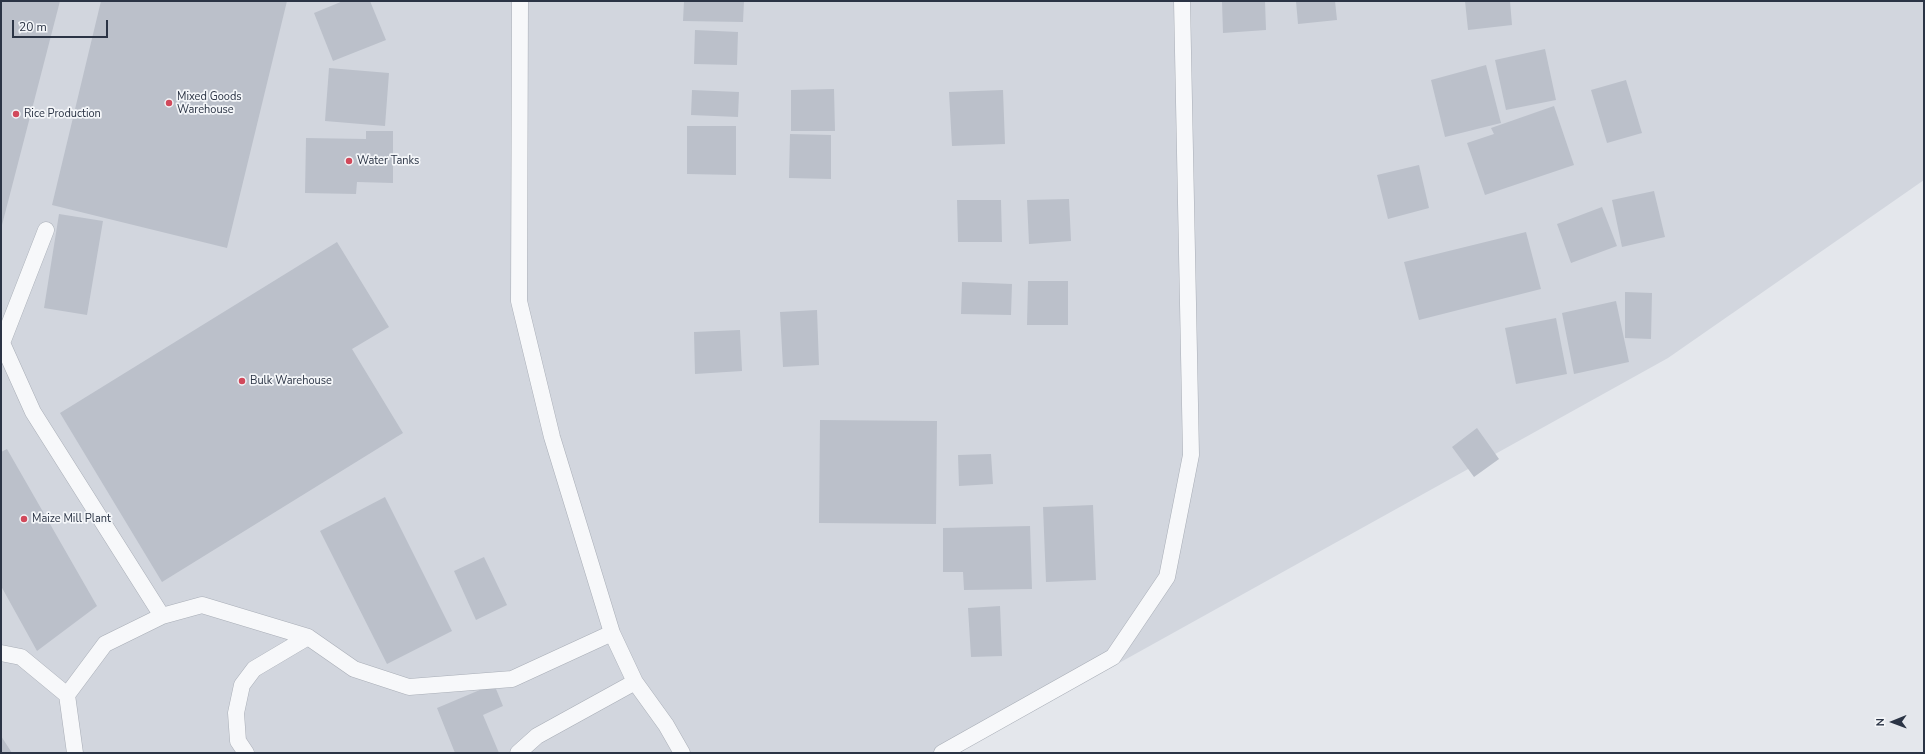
<!DOCTYPE html>
<style>
body{margin:0}
#map{position:relative;width:1925px;height:754px;overflow:hidden;background:#e4e7ec;font-family:"Nunito Sans",sans-serif}
canvas{display:block}
.frame{position:absolute;inset:0;border:2px solid #2b3445;pointer-events:none}
.north{position:absolute;left:1873px;top:702px;width:40px;height:40px;-webkit-text-stroke:3px #f4f6f9;paint-order:stroke;rotate:269deg;font-size:11px;font-weight:700;line-height:16px;text-align:center;color:#2b3445}
.north::after{content:'';display:block;margin:auto;width:14px;height:18px;background:#2b3445;clip-path:polygon(50% 0,100% 100%,50% 72%,0 100%)}
.scale{position:absolute;left:12px;top:20px;width:96px;height:18px;box-sizing:border-box;border:2px solid #2b3445;border-top:0;padding-left:5px;font-size:12px;line-height:14px;white-space:nowrap;color:#2b3445;-webkit-text-stroke:3px #f4f6f9;paint-order:stroke}
</style>
<div id="map">
<canvas width="1925" height="754"></canvas>
<div class="frame"></div>
<div class="north">N</div>
<div class="scale">20 m</div>
</div>
<script>
const context = document.querySelector('canvas').getContext('2d');
context.lineJoin = 'round';
function paint(path, color) { context.fillStyle = color; context.fill(path, 'evenodd'); }
function trace(path, color, width, dash) { context.strokeStyle = color; context.lineWidth = width; context.lineCap = dash ? 'butt' : 'round'; context.setLineDash(dash || []); context.stroke(path); }
function drawText(font, color, halo, rows, align = 'center') {
  context.font = font + ' "Nunito Sans",sans-serif'; context.lineWidth = 3.5; context.setLineDash([]); context.textBaseline = 'middle'; context.strokeStyle = halo; context.fillStyle = color; for (const [text, x, y, turn = 0] of rows) {
    context.save(); context.translate(x, y); context.rotate((+turn || 0) * Math.PI / 180); context.textAlign = isNaN(turn) ? turn : align; if (halo) context.strokeText(text, 0, 0); context.fillText(text, 0, 0); context.restore();
  }
}
const built = new Path2D(`
 M1,1h1923v179l-256,178 -711,395h-956z`);
const building = new Path2D(`
 M1,1h59l-58,224h-1z
 M101,1h186l-60,247 -175,-43z
 M343,1h27l16,39 -53,21 -19,-48z
 M684,1h60l-1,21 -60,-1z
 M1222,1h43l1,29 -43,3z
 M1296,1h39l2,19 -39,4z
 M1465,1h45l2,24 -44,5z
 M695,30l43,2 -1,33 -43,-1z
 M1545,49l11,51 -50,10 -11,-50z
 M1486,65l15,58 -56,14 -14,-57z
 M329,68l60,5 -4,53 -60,-5z
 M1626,80l16,53 -35,10 -16,-53z
 M834,89l1,42h-44v-41z
 M692,90l47,2 -1,25 -47,-2z
 M1003,90l2,54 -53,2 -3,-54z
 M1554,106l20,59 -89,30 -18,-52 27,-9 -3,-6z
 M687,126h49v49l-49,-1z
 M366,131h27v52l-36,-1 -1,12 -51,-1 1,-55 60,1z
 M790,134l41,1v44l-42,-1z
 M1419,165l10,43 -41,11 -11,-44z
 M1654,191l11,46 -43,10 -10,-47z
 M1069,199l2,42 -42,3 -2,-44z
 M957,200h44l1,42h-44z
 M1602,207l15,39 -46,17 -14,-39z
 M59,214l44,7 -16,94 -43,-7z
 M1526,232l15,57 -122,31 -15,-58z
 M337,242l52,85 -37,22 51,84 -241,149 -102,-169z
 M1028,281h40v44h-41z
 M962,282l50,2 -1,31 -50,-1z
 M1625,292l27,1 -1,46 -26,-1z
 M1616,301l13,61 -55,12 -12,-61z
 M817,310l2,55 -36,2 -3,-55z
 M1556,318l11,56 -51,10 -11,-56z
 M740,330l2,41 -47,3 -1,-42z
 M820,420l117,1 -1,103 -117,-1z
 M1477,428l22,31 -25,18 -22,-30z
 M7,449l90,157 -60,45 -36,-65v-134z
 M991,454l2,30 -34,2 -1,-31z
 M385,497l67,134 -65,33 -67,-133z
 M1093,505l3,75 -50,2 -3,-75z
 M1030,526l2,63 -68,1 -1,-18h-20v-44z
 M484,557l23,48 -31,15 -22,-49z
 M1000,606l2,50 -31,1 -3,-49z
 M494,684l9,22 -20,9 16,38h-44l-18,-45z
 M1,736l11,17h-11z`);
const lane = new Path2D(`
 M520,1l-1,300 33,136 60,196 23,49 31,43 16,28
 M46,230l-44,113 31,69 129,204
 M1,653l20,4 46,38
 M75,753l-8,-58 38,-51 57,-28 40,-11 106,32 46,32 55,18 103,-8 100,-46
 M246,753l-8,-12 -2,-28 6,-28 12,-16 54,-32
 M518,753l19,-17 98,-54
 M942,753l171,-96 54,-80 24,-122 -9,-454`);
const markers = [
 [169,103,4,"#d1495b"],
 [16,114,4,"#d1495b"],
 [349,161,4,"#d1495b"],
 [242,381,4,"#d1495b"],
 [24,519,4,"#d1495b"]
];
const poiNames = [
 ["Mixed Goods",177,97],
 ["Warehouse",177,110],
 ["Rice Production",24,114],
 ["Water Tanks",357,161],
 ["Bulk Warehouse",250,381],
 ["Maize Mill Plant",32,519]
];
paint(built, '#d2d6de');
paint(building, '#bbc0ca');
trace(lane, '#a9aeb7', 17);
trace(lane, '#f7f8fa', 16);
for (const [x, y, r, color] of markers) { const dot = new Path2D(); dot.arc(x, y, r, 0, 2 * Math.PI); context.fillStyle = color; context.fill(dot); trace(dot, '#f4f6f9', 1.5); }
drawText('11px', '#2b3445', '#f4f6f9', poiNames, 'left');
</script>
